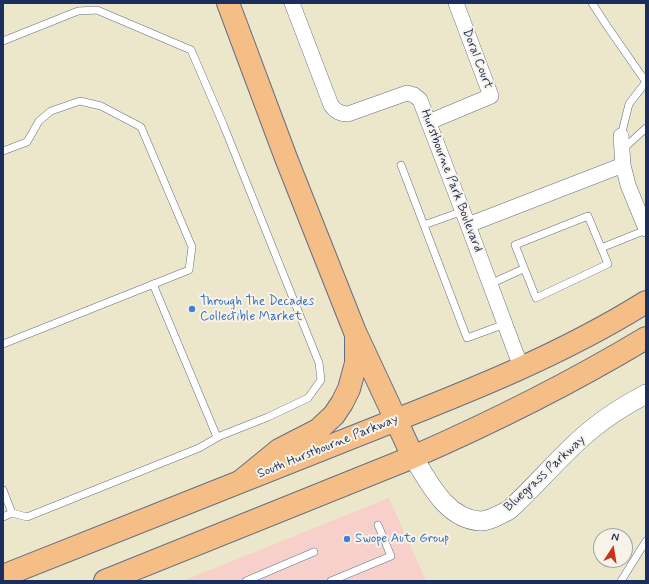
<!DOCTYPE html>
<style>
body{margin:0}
#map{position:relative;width:649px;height:584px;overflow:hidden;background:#ece6ca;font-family:Mynerve,sans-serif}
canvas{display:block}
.frame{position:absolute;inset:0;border:4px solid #1b2f5e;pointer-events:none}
.north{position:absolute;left:593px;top:528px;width:40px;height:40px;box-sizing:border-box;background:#f7f3e8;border:1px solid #9fa5b1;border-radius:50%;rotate:12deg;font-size:11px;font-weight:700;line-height:16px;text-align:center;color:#1b2f5e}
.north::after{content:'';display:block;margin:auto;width:14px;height:18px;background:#c8321e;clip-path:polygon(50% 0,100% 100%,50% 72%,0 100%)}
</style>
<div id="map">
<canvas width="649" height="584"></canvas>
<div class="frame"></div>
<div class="north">N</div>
</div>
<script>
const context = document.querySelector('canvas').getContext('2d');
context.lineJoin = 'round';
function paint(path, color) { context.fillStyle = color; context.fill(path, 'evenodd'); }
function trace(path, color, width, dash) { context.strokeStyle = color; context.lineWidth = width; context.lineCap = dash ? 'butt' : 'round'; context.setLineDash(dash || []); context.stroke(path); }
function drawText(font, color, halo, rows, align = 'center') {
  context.font = font + ' Mynerve,sans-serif'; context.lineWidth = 4; context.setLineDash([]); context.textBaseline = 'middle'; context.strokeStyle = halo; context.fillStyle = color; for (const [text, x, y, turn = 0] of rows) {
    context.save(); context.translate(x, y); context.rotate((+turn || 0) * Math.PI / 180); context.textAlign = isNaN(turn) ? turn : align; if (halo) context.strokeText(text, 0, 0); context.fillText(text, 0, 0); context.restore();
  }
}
const built = new Path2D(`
 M389,498l37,83h-243z`);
const service = new Path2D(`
 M592,3l15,23 39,56
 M3,41l75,-30 19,-1 94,40 32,74 96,239 2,17 -13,18 -40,19 -48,19 -21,12 -172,69 -15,-4 -9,-23
 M621,136l8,-32 17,-22
 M623,149l23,-21
 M3,151l24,-9 12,-21 12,-10 29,-10 21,5 40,21 51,120 -3,23 -186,74
 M401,165l66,173 38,-14
 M588,216l20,48 -72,34 -21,-53z
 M424,225l39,-14
 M601,248l45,-18
 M153,284l64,153
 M490,284l33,-15
 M3,517l9,-4
 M246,581l68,-29
 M331,581l60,-25 -13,-31
 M621,581l25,-40`);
const minor = new Path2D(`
 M292,3l39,102c4,6 9,9 17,9l59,-21 7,2 6,5 48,125 53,142
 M429,122l62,-26 -35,-93
 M621,136l2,29 5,20 18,44
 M468,225l155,-60`);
const tertiary = new Path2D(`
 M413,457c16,25 33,62 67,64 10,0 21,-7 29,-11 29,-26 53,-57 83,-81 17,-14 35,-25 54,-35`);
const primary = new Path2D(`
 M396,420l17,37
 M3,576c113,-45 227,-90 340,-135 103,-41 209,-80 303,-139
 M105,581l308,-124c80,-35 158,-74 233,-119`);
const motorway = new Path2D(`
 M228,3l58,155 69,174 41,88
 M241,481l38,-31 39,-20 16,-15 8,-12 7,-14 7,-26v-26`);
const markers = [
 [192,309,4,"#3f7fe0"],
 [347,539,4,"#3f7fe0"]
];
const streetNames = [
 ["Doral Court",477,59,69],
 ["Hurstbourne Park Boulevard",451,181,69],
 ["South Hurstbourne Parkway",328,447,-22],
 ["Bluegrass Parkway",545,474,-43]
];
const shopNames = [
 ["Through The Decades",200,302],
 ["Collectible Market",200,317],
 ["Swope Auto Group",355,539]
];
paint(built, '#f7d0cc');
trace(service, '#646f84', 8);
trace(minor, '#646f84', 16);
trace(tertiary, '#646f84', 20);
trace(primary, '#646f84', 24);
trace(motorway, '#646f84', 24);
trace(service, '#fff', 7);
trace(minor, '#fff', 15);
trace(tertiary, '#fff', 19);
trace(primary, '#f6be87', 22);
trace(motorway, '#f6be87', 22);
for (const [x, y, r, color] of markers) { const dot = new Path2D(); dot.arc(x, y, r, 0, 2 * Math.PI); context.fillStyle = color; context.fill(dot); trace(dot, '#f7f3e8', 1.5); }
drawText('13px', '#1b2f5e', '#f7f3e8', streetNames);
drawText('13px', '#366cbe', '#f7f3e8', shopNames, 'left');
</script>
